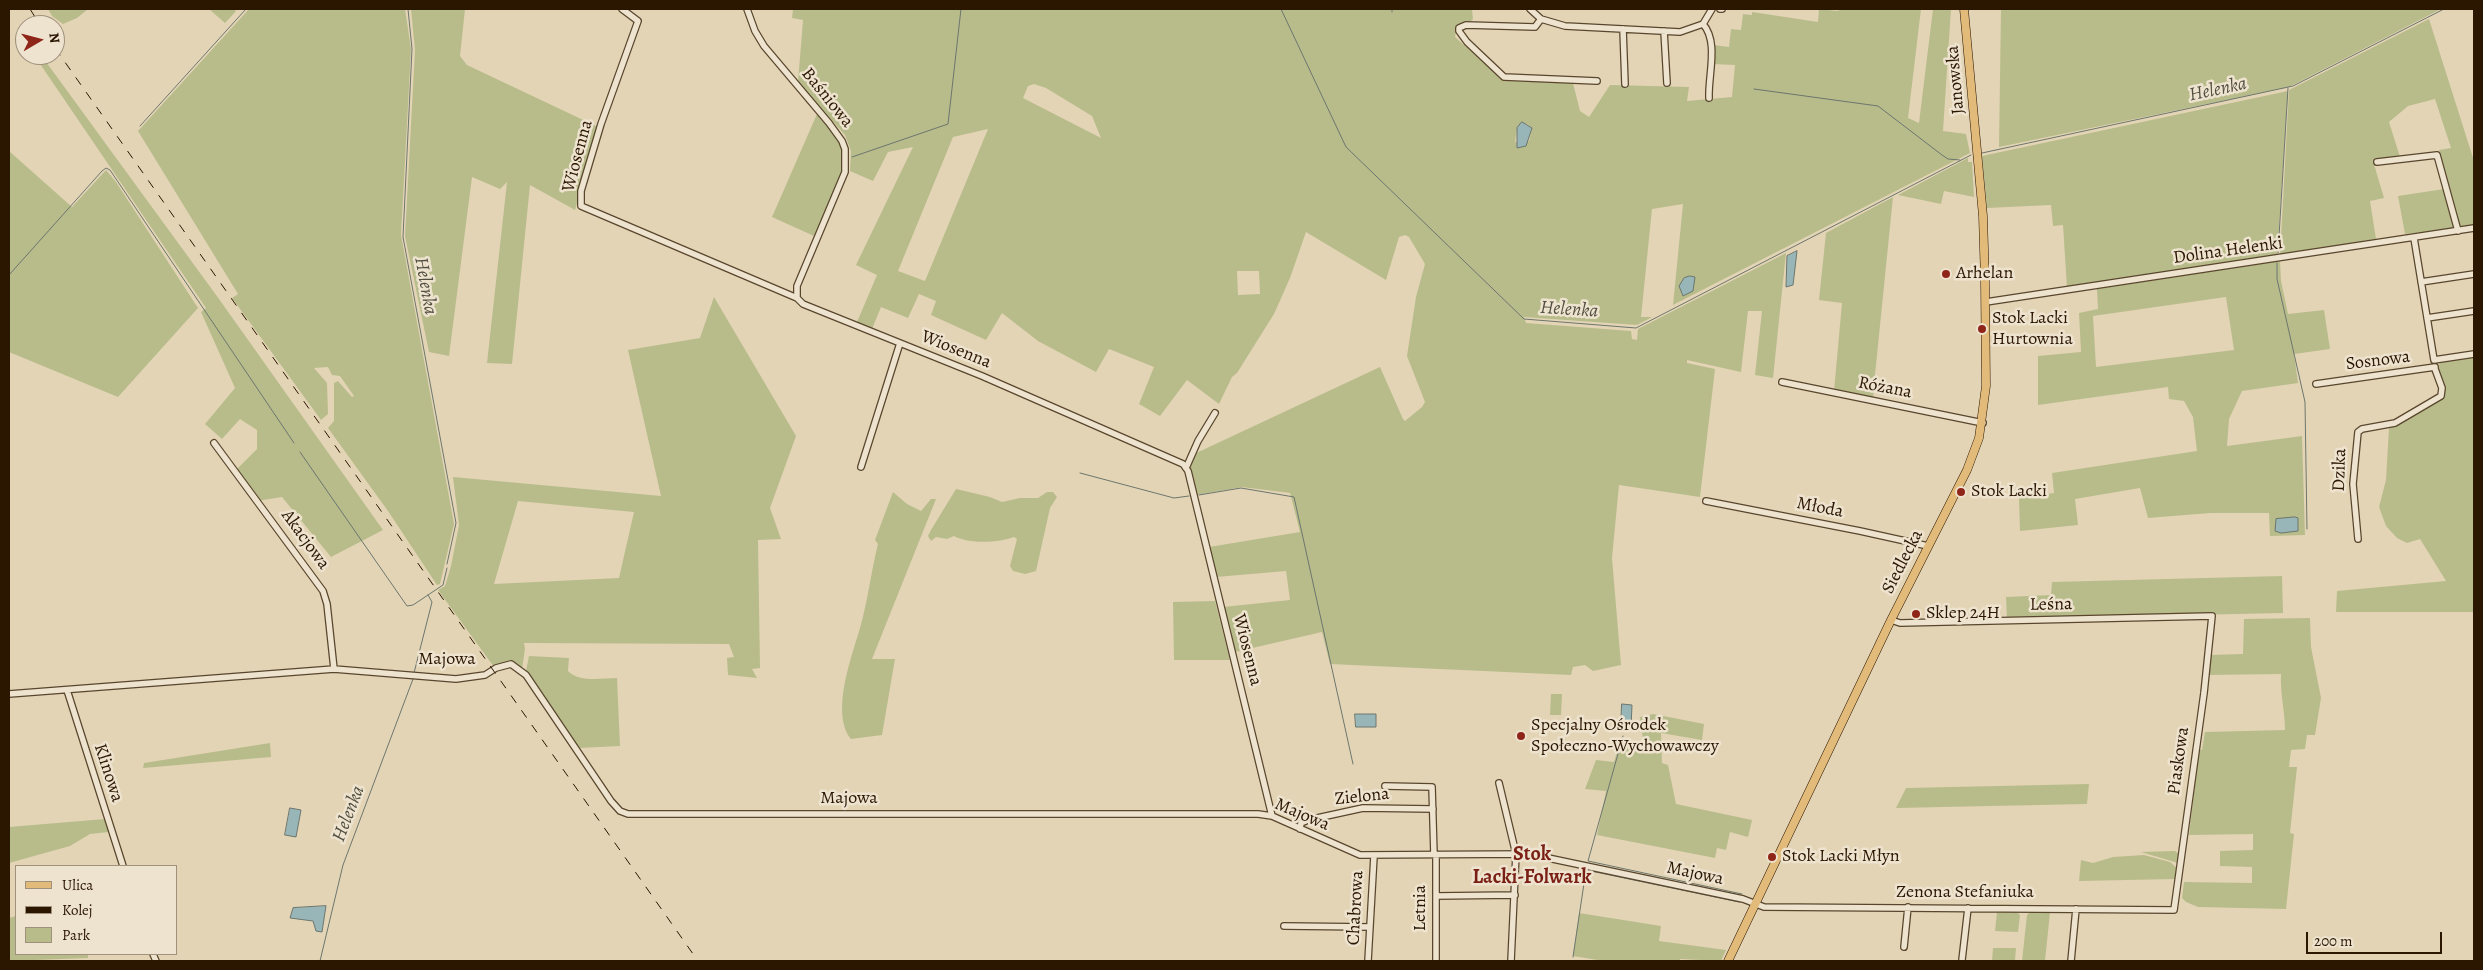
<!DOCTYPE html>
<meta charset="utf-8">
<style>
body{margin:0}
#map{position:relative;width:2483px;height:970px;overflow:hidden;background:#e3d4b5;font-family:Alegreya,serif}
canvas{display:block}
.frame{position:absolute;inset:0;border:10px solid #2b1600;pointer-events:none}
.legend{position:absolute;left:15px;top:865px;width:162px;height:90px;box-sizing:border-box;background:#ede3cf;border:1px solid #9f917c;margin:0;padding:6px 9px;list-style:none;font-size:15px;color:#2b1600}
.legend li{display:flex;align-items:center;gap:10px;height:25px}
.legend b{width:25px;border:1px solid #9f917c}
.north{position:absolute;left:15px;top:15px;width:50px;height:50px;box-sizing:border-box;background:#ede3cf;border:1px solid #9f917c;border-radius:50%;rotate:82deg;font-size:14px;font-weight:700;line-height:20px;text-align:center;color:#2b1600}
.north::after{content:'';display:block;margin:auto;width:18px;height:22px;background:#8f2418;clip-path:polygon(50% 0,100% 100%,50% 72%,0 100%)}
.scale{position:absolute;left:2306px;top:932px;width:136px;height:22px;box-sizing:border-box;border:2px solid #2b1600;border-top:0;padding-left:6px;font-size:15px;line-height:18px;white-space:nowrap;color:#2b1600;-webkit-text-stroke:4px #ede3cf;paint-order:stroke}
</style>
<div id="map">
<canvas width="2483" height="970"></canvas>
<div class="frame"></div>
<ul class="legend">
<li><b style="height:6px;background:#e2ba7a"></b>Ulica</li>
<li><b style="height:6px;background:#2b1600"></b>Kolej</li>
<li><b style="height:14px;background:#b8bc8b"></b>Park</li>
</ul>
<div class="north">N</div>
<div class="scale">200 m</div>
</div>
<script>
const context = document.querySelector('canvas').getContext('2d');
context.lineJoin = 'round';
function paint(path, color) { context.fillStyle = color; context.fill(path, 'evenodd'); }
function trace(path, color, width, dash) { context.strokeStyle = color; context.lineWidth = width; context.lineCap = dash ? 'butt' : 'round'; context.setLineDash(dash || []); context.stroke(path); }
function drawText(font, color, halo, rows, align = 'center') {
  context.font = font + ' Alegreya,serif'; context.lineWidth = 5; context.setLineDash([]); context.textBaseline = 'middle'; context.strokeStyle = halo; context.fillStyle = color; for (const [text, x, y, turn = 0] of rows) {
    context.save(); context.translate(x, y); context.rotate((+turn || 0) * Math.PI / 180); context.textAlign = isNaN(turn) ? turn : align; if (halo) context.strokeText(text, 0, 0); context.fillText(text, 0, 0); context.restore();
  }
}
const green = new Path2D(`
 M48,9h40l-11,9 -14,6 -11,-8z
 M209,9h25l2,2 -11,12z
 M249,9h156l6,40 -10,186 53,289 -14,60 -3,1 -49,-74 -60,-83 6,-7v-38l4,-2 14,16 2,-1 -14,-20 -8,-1 -4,-8 -14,1 13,15 1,31 -7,6 -89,-122 6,-4 -100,-163z
 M411,9h54l-5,47 7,9 131,62 -23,83 -45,-25 -18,179 -25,-1 20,-181 -7,7 -28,-12 -23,179 -20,-4 -24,-116 10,-186z
 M793,9h679l1,10 -3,3 -9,1 -4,4 -2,10 49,44 69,2 7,28 9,6 21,-32 79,2 -2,14 45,-4 3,-32 -23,-1 2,-19 15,2 2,-18 10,1 2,-16 9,1v-3l66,10 1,-13 18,2 6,-2h78l-13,109 11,5 14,-114h18l-8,122 23,3 4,19 -297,152 10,-101 -31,5 -11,108h11l-15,8 -113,-8 2,6 105,8 1,8 5,1 1,-11 148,-76 -13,125 -18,-3 7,-64h-14l-7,61 -54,-12v3l28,6 -15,128 -81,-12 -7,73 9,107 -28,6 -8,-6 -12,2 -2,8 -241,-11 -8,-32 -87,20 -12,-45 67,-7 -4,-29 -70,6 -7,-30 91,-15 -10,-39 -48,-6 -45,8 -8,-29 3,-11 188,-88 23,52 2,2 17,-14 3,-5 -18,-46 9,-59 9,-33 -16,-27 -4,-2 -6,2 -13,43 -80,-48 -16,46 -16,36 -37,59 -5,4 -13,27 -32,-24 -27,36 -21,-12 15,-37 -45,-18 -13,23 -58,-31 -36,-28 -16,27 -55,-25 5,-14 -17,-7 -11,24 -27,-11 -9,22 -15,-7 20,-47 -21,-10 57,-118 -25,5 -15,29 -23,-10 1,-20 -6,-16 -47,-53 5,-62 -11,-2zM1034,84l12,4 46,28 9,22 -78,-40 5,-12zM1527,124l5,4 -3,13 -14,1 2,-14zM988,129l-63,152 -27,-10 55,-134zM1237,271h22l1,23 -22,1z
 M2001,9h440l-152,78 -290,60z
 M2429,19l45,142v66l-14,2 -21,-79 12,-2 -16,-49 -27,7 -19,16 11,35 -27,4 11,37 -14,3 6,38 -14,2v3l-82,12 9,-166z
 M34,55h7l178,244 164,231 -52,27 -49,-60 -25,4 -22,-30 22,-22v-19l-17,-11 -18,20 -17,-15 30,-36 -34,-76 5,-4z
 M2288,91l-11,166 -210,31 -4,-63 -10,1 -2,-21 -64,3 -5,-52z
 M817,114c7,9 17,17 22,27 15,25 -14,71 -25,95l-42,-19z
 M9,151l63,56 34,-37 10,12 82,126 -80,89 -109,-45z
 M1968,158v4h4l2,35 -30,-6 -3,13 -43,-9z
 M2444,189l11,40 -50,5 -7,-38z
 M1893,197l-18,178 -2,24 -39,-8 8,-88 -23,-3 7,-67z
 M2280,261l1,20 7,33 36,-4 6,39 -36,5 4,29 -56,8 -13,28 -2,27 75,-10 3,99 -35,1 -1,-23h-59l-62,5 -8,-30 -65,11 3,26 -58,6 -1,-33 35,-5 -2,-20 145,-22 -4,-34 -9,-16 -15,-2 -1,-12 -130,18v-49l43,-4 -2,-39 19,-4 -1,-20zM2226,297l8,53 -138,17 -3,-51z
 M714,297l82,139 -26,72 11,31 -23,1 2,128 -8,1 5,9 -29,-3 -1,-17 7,-1 -5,-13 -205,-1 1,6 -3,20 -10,-8 -18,6 -56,-77 7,-4 6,-20 8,-41 -6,-48 208,19 -33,-146 72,-12zM518,501l116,11 -15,66 -125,6z
 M2474,356v256h-138l1,-21 109,-10 -26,-42 -13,4 -10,-5 -11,-12 -7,-19 7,-27 3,-52 55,-30v-11l-6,-20 3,-6z
 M956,489l34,8 12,5 18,-4h18l9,-6h6l4,5 -7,11 -14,63 -11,3 -12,-3 -3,-5 7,-27 -3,-2c-15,6 -46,7 -60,-1l-7,3 -11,-2 -5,4 -3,-5 3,-6z
 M893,492l14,12 14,7 10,-12h5l-64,160h23l-13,76 -31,4c-21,-26 1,-83 9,-111 8,-28 11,-56 18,-84l-3,-4z
 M2282,576l1,37 -276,6 -1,-22 45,-2 1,-13z
 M1215,601l15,59h-56l-1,-58z
 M2310,618l1,29 10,51 -6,37h-8l-2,14 -14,1 -2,17h8l-7,66 4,1 -8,75 -88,-2 -12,-5 -4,-4 2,-16 68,1v-16l-32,-1v-15l33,-1v-16l-64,1 10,-85h3l3,-18 80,-2c0,-19 -5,-36 -4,-56l-74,1 2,-20 34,-1 1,-35z
 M529,656l40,2 -1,13c12,12 34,7 49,7l3,68 -41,2 -53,-77z
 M1551,694h11l-1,21h-11z
 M1653,714l51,10 -2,16 -41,-7 1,30 6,2 8,39 76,16 -4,17 -18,-5 -4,18 -9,-2 -2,10 -118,-23 9,-44 -21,-2 11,-29 18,2 7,-23 23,7 -4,-29z
 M270,743l1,14 -128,11 1,-5z
 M2089,784l-2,20 -191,4 10,-20z
 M105,819l4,13 -19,2 -20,12 -61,17v-36z
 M2175,851l4,3 -1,9 -37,-11z
 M2144,855l26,7 7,6 -2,11 -96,2 2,-21 12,3 20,-6z
 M1997,912h20l3,3 -2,17 -23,-1z
 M2030,912h20l-5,49h-23l5,-46z
 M1579,913l82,13 -2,15 67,9 -5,11 -41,-2v2h-76l-31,-5z
 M16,916v38h72v4l-79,3v-43z
 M1993,948h23l-1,13h-23z`);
const water = new Path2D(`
 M1522,122l10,6 -6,18 -9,2v-20z
 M1797,251l-4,34 -7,2 1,-31z
 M1690,276l5,1 -2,14 -10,5 -4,-10 5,-8z
 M2295,517l3,1v13l-17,2 -6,-2 1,-12z
 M1622,704l10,1 -1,22h-10z
 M1355,714h21v13h-20z
 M290,808l11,2 -5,27 -11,-2z
 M326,906l-4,26 -6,-1 -3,-10 -23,-3 3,-10z`);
const stream = new Path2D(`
 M408,9l4,40 -9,188 53,286 -9,41
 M1281,9l65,138 178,172 112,9 335,-173
 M1392,9v3
 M1754,89l124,17 64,49 6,4 12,1
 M140,126l106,-117
 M1982,153l311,-67 151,-77
 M852,157l96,-33 13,-115
 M2278,253l10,-165
 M2277,263v16l28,123 2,127
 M9,275l93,-104 4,-3 4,2 184,273
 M300,452l107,154 6,-1 30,-20 4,-17
 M1080,473l94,25 15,-2
 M1199,495l42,-7 53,9 59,267
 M414,673l18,-71 -4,-7
 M1623,736l-35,125 154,33
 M1573,957l13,-87 153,32
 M320,961l23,-96 70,-186`);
const minor = new Path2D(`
 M622,9l16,12 -37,103 -20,67v15l216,92 6,6 179,72 201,88 5,7 84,345
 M747,9l8,22 9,15 65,77 13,18 3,8v23l-48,114v12
 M1530,9l11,10 24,7 115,6 23,-8 9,-15
 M1720,9h2
 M1541,19l-6,8 -69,-2 -7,3v3l8,11 37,35 93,4
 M1703,24c16,18 5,51 6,74
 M1623,29l2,55
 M1664,31l3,52
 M2377,162l60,-7 21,76
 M2414,238l20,122 40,-6
 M2421,282l53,-8
 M1986,302l488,-74
 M2427,318l47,-7
 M1782,382l201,41
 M2316,384l119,-17
 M214,443l109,148 4,13 7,65
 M861,467l39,-124
 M1186,468l12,-27 17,-28
 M1706,501l154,30 68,15
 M2358,539l-5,-55 5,-52 4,-3 33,-6 46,-27 1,-8 -7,-19
 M67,690l56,176
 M9,694l325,-25 122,10 29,-4 11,-7 15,-4 15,11 85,126 9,10 8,3h630l14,2 88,39 169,-1 214,45 21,8 410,3 30,-217 8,-77 -312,7 -9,-3
 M1499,783l17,71 -5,107
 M1385,786l47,1 2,68
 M1300,829l1,-6 7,-3 55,-12 70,1
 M1436,896l79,-1
 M1284,926l86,1
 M1904,947l4,-40
 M153,954l3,7
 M1962,960l6,-52
 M1368,961l6,-105
 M1436,961v-106
 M2071,961l5,-52`);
const major = new Path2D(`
 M1728,961l163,-341 76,-150 12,-32 7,-52 -1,-105 -2,-65 -19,-207`);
const rail = new Path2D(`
 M30,9l10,16
 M55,48l643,913`);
const markers = [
 [1946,274,5,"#8f2418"],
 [1982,329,5,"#8f2418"],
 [1961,492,5,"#8f2418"],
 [1916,614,5,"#8f2418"],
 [1521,736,5,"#8f2418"],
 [1772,857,5,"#8f2418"]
];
const streetNames = [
 ["Janowska",1956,80,-95],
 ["Baśniowa",827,98,51],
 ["Wiosenna",578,156,-75],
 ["Dolina Helenki",2228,251,-8],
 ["Wiosenna",956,350,22],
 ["Sosnowa",2378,361,-7],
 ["Różana",1885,388,11],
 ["Dzika",2340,470,-88],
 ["Młoda",1820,508,11],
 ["Akacjowa",305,540,54],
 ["Siedlecka",1903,562,-63],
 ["Leśna",2051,605,-1],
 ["Wiosenna",1247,650,76],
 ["Majowa",447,660],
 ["Piaskowa",2179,761,-82],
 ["Klinowa",108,773,72],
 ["Zielona",1362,797,-6],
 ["Majowa",849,799],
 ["Majowa",1302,815,23],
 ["Majowa",1695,874,12],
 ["Zenona Stefaniuka",1965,893],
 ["Chabrowa",1356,908,-87],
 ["Letnia",1421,908,-90]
];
const poiNames = [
 ["Arhelan",1956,274],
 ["Stok Lacki",1992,319],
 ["Hurtownia",1992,340],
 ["Stok Lacki",1971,492],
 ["Sklep 24H",1926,614],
 ["Specjalny Ośrodek",1531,726],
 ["Społeczno-Wychowawczy",1531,747],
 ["Stok Lacki Młyn",1782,857]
];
const waterNames = [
 ["Helenka",2218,90,-12],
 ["Helenka",425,286,80],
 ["Helenka",1569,310,4],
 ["Helenka",349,814,-69]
];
const quarterNames = [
 ["Stok",1532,855],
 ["Lacki-Folwark",1532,878]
];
paint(green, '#b8bc8b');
paint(water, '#98b6b7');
trace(water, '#6c766e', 1);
trace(stream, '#6c766e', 1);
trace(minor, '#59462d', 8);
trace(major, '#2b1600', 9);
trace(minor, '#ede3cf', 5.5);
trace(major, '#e2ba7a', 8);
trace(rail, '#2b1600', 1, [9, 9]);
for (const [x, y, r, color] of markers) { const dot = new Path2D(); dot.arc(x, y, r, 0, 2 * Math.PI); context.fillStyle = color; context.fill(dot); trace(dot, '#ede3cf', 2); }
drawText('18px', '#2b1600', '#ede3cf', streetNames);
drawText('18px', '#2b1600', '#ede3cf', poiNames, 'left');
drawText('italic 19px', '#514e40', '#ede3cf', waterNames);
drawText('bold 20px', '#7a1f14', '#ede3cf', quarterNames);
</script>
